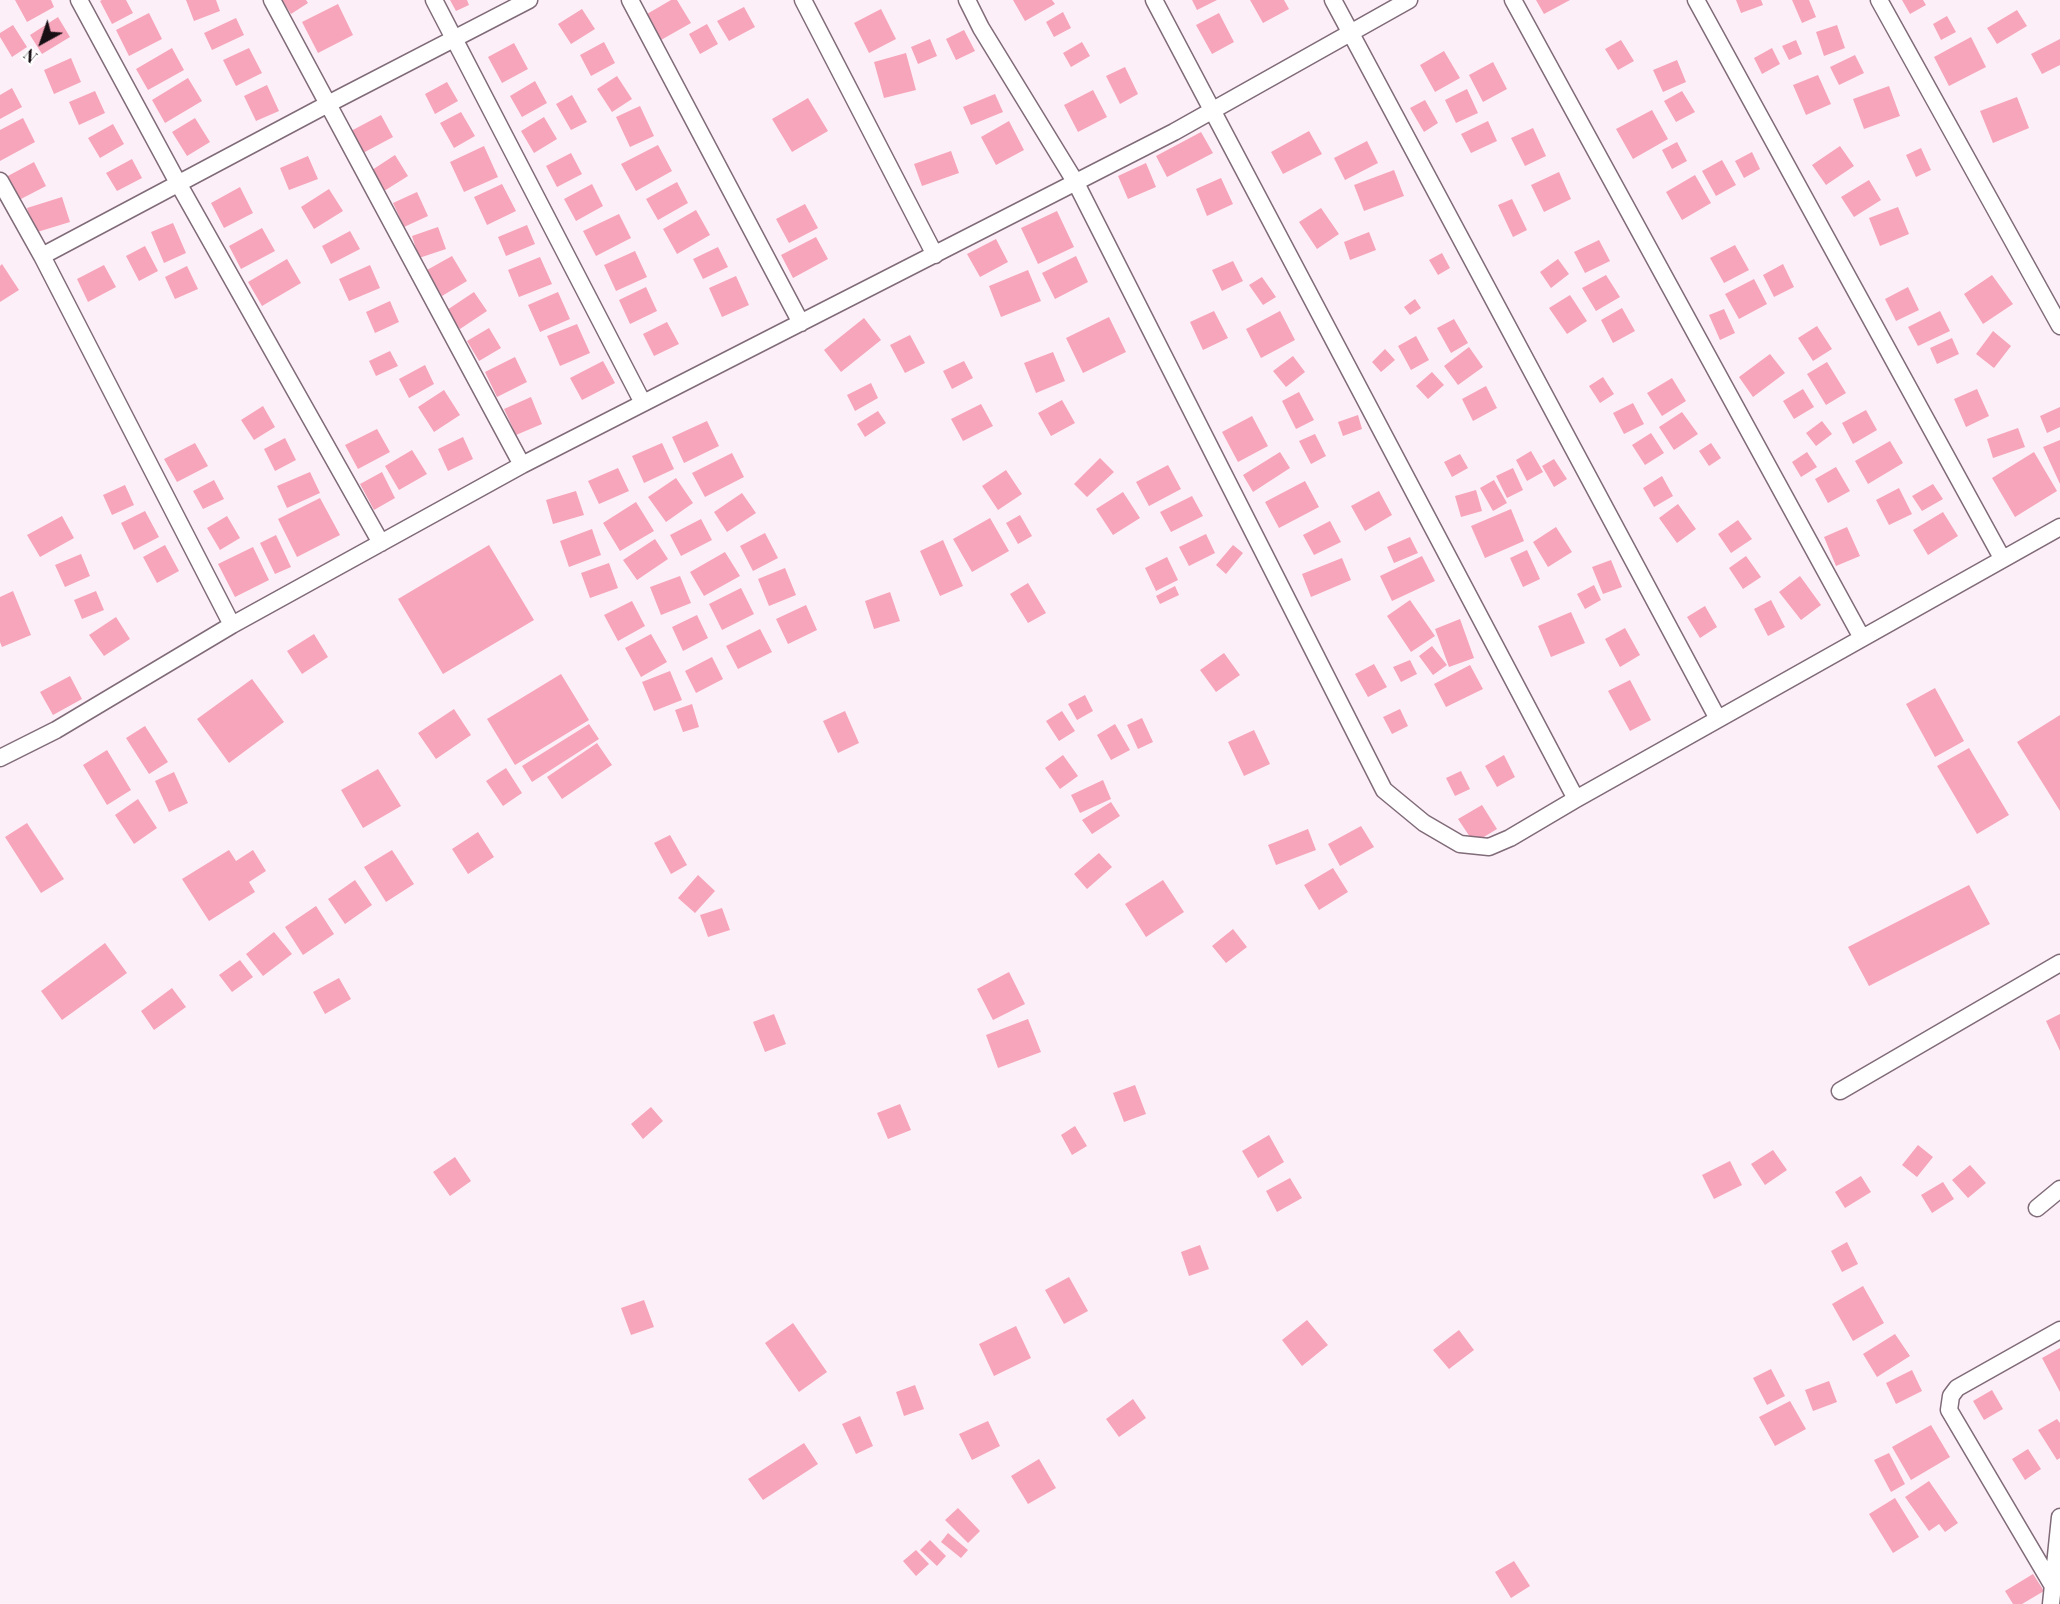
<!DOCTYPE html>
<style>
body{margin:0}
#map{position:relative;width:2060px;height:1604px;overflow:hidden;background:#fdeff8;font-family:"Playfair Display",serif}
canvas{display:block}
.north{position:absolute;left:12px;top:12px;width:60px;height:60px;-webkit-text-stroke:4px #fff;paint-order:stroke;rotate:220deg;font-size:16px;font-weight:700;line-height:24px;text-align:center;color:#170f14}
.north::after{content:'';display:block;margin:auto;width:21px;height:27px;background:#170f14;clip-path:polygon(50% 0,100% 100%,50% 72%,0 100%)}
</style>
<div id="map">
<canvas width="2060" height="1604"></canvas>
<div class="north">N</div>
</div>
<script>
const context = document.querySelector('canvas').getContext('2d');
context.lineJoin = 'round';
function paint(path, color) { context.fillStyle = color; context.fill(path, 'evenodd'); }
function trace(path, color, width, dash) { context.strokeStyle = color; context.lineWidth = width; context.lineCap = dash ? 'butt' : 'round'; context.setLineDash(dash || []); context.stroke(path); }
const building = new Path2D(`
 M15,0h36l3,7 -27,15z
 M102,0h24l7,13 -21,11 -12,-23z
 M186,0h30l4,11 -26,10z
 M282,0h24l2,3 -17,11z
 M450,0h17l2,5 -13,6z
 M671,0h6l14,23 -30,17 -14,-26z
 M1013,0h39l3,4 -30,17z
 M1192,0h25l-20,10z
 M1250,0h34l5,9 -26,14z
 M1536,0h34l-26,14z
 M1736,0h25l2,5 -22,8z
 M1792,0h17l7,17 -14,6z
 M1902,0h21l3,5 -16,9z
 M338,4l15,31 -35,18 -16,-31z
 M744,7l11,20 -26,14 -12,-20z
 M582,9l13,20 -24,15 -13,-20z
 M881,9l15,30 -27,14 -15,-30z
 M2017,10l10,16 -30,18 -10,-16z
 M1063,12l8,16 -17,9 -8,-15z
 M149,13l13,26 -33,17 -13,-26z
 M1219,13l15,29 -22,12 -16,-29z
 M1947,16l9,16 -15,8 -8,-16z
 M58,17l12,20 -28,17 -12,-19z
 M236,18l8,17 -32,15 -8,-17z
 M707,24l11,20 -18,10 -11,-20z
 M13,25l14,22 -15,10 -12,-20v-4z
 M1837,25l8,23 -21,8 -8,-24z
 M964,30l11,21 -19,9 -10,-21z
 M1971,37l15,30 -37,19 -15,-29z
 M930,39l7,17 -19,8 -7,-17z
 M2060,39v26l-18,9 -11,-20z
 M1621,40l13,21 -16,9 -13,-21z
 M1796,40l6,14 -13,6 -7,-14z
 M604,42l11,21 -24,13 -11,-21z
 M1082,42l8,14 -19,11 -8,-14z
 M514,43l14,26 -26,14 -14,-26z
 M172,48l12,22 -36,20 -12,-21z
 M249,48l13,25 -26,13 -13,-26z
 M1772,48l8,16 -18,10 -8,-16z
 M1444,51l16,27 -25,14 -15,-27z
 M906,53l10,37 -32,8 -10,-36z
 M1855,55l9,18 -25,12 -9,-18z
 M71,58l10,24 -27,12 -10,-24z
 M1677,60l9,22 -23,10 -10,-22z
 M1493,62l14,27 -24,13 -14,-27z
 M1125,67l13,27 -18,10 -14,-28z
 M1818,75l13,29 -25,11 -13,-30z
 M617,76l15,23 -20,13 -15,-23z
 M188,78l14,23 -37,22 -13,-23z
 M535,81l12,22 -25,14 -12,-21z
 M447,82l11,19 -23,13 -10,-20z
 M267,85l12,26 -23,10 -12,-25z
 M1889,86l11,30 -36,13 -11,-30z
 M12,88l10,19 -22,12v-24z
 M1467,89l11,24 -22,10 -11,-23z
 M1093,90l14,27 -29,15 -14,-27z
 M95,91l10,22 -26,12 -10,-23z
 M1682,91l13,21 -19,10 -12,-21z
 M995,94l8,18 -32,13 -8,-18z
 M572,95l15,27 -16,8 -15,-26z
 M2017,97l12,31 -36,15 -13,-32z
 M808,98l20,33 -36,21 -20,-33z
 M1425,100l13,23 -14,9 -14,-24z
 M640,106l14,30 -24,11 -14,-30z
 M1652,110l16,29 -35,20 -17,-30z
 M461,112l14,24 -21,12 -14,-25z
 M381,115l12,22 -30,16 -12,-22z
 M544,117l13,22 -23,14 -13,-22z
 M23,118l12,24 -35,19v-31z
 M195,118l15,24 -23,14 -15,-24z
 M1009,121l15,29 -28,15 -15,-28z
 M1488,121l9,20 -26,12 -10,-19z
 M113,124l11,20 -24,14 -12,-20z
 M1533,128l13,28 -21,10 -14,-28z
 M1309,131l13,23 -39,20 -12,-22z
 M1201,132l12,21 -46,24 -11,-21z
 M1367,141l11,22 -33,17 -11,-22z
 M1677,142l10,19 -15,8 -10,-19z
 M658,145l14,26 -36,20 -15,-27z
 M484,146l14,31 -34,15 -14,-30z
 M1840,146l14,20 -28,19 -14,-20z
 M1921,148l10,22 -15,7 -10,-22z
 M951,151l8,22 -37,13 -8,-22z
 M1752,152l8,17 -16,9 -9,-17z
 M571,153l11,21 -25,13 -11,-21z
 M395,155l13,21 -24,15 -12,-21z
 M308,156l10,23 -29,11 -9,-22z
 M132,159l10,19 -25,13 -11,-18z
 M1722,160l14,25 -20,11 -14,-25z
 M34,162l12,24 -27,14 -13,-23z
 M1146,163l10,24 -28,12 -10,-23z
 M1394,170l10,26 -40,15 -10,-26z
 M1559,172l12,27 -27,13 -13,-27z
 M1695,175l16,28 -29,17 -16,-28z
 M1221,178l12,26 -26,12 -11,-27z
 M1869,180l12,20 -27,17 -13,-20z
 M677,182l11,21 -30,17 -12,-21z
 M502,184l14,27 -29,14 -13,-28z
 M592,184l11,22 -27,15 -12,-22z
 M240,187l13,26 -29,15 -13,-25z
 M329,189l14,22 -29,18 -13,-22z
 M417,192l11,24 -24,11 -11,-24z
 M62,197l8,25 -36,11 -7,-25z
 M1512,199l15,31 -14,7 -15,-32z
 M805,204l13,24 -29,15 -13,-24z
 M1898,207l11,27 -29,12 -11,-28z
 M1321,208l18,26 -22,15 -18,-27z
 M696,210l14,25 -33,19 -14,-25z
 M1057,211l17,36 -36,17 -17,-36z
 M619,214l12,24 -35,18 -13,-25z
 M173,223l13,30 -22,10 -13,-31z
 M527,225l8,19 -29,12 -8,-19z
 M438,227l8,22 -27,9 -7,-22z
 M262,228l13,23 -34,18 -12,-23z
 M350,231l10,18 -29,15 -9,-18z
 M1369,232l7,18 -26,10 -6,-18z
 M816,237l12,22 -35,19 -12,-23z
 M996,239l12,23 -28,15 -13,-23z
 M1599,240l11,21 -25,12 -11,-21z
 M1735,245l14,25 -25,13 -14,-25z
 M145,246l13,25 -19,10 -13,-25z
 M718,247l10,20 -25,12 -10,-20z
 M635,251l12,26 -31,14 -12,-26z
 M1442,253l8,15 -12,7 -9,-15z
 M452,256l15,25 -25,15 -15,-26z
 M1076,256l12,26 -33,17 -13,-26z
 M540,257l12,27 -33,13 -11,-27z
 M287,259l14,24 -39,23 -14,-24z
 M1558,259l11,15 -18,14 -11,-16z
 M1233,261l10,20 -21,10 -10,-21z
 M2,264l17,26 -19,12v-36z
 M1783,264l11,23 -20,10 -11,-22z
 M104,265l12,22 -28,15 -11,-23z
 M370,265l10,23 -31,13 -10,-22z
 M187,266l11,23 -23,10 -10,-22z
 M1028,270l13,31 -40,16 -12,-31z
 M1606,275l14,22 -24,14 -14,-23z
 M1992,275l21,29 -30,20 -19,-30z
 M736,276l13,29 -27,12 -13,-29z
 M1262,277l14,20 -13,8 -14,-20z
 M1754,279l13,25 -28,15 -14,-25z
 M646,287l11,24 -27,13 -11,-24z
 M1908,287l11,23 -23,11 -11,-22z
 M474,292l13,19 -27,18 -13,-19z
 M558,292l12,27 -30,13 -12,-27z
 M1570,295l17,26 -20,13 -18,-26z
 M1415,299l6,9 -11,7 -6,-8z
 M390,301l9,21 -24,11 -9,-21z
 M1622,308l13,23 -22,12 -12,-23z
 M1724,309l11,24 -15,7 -11,-25z
 M1214,311l14,27 -25,12 -13,-28z
 M1280,311l15,29 -34,18 -15,-29z
 M1940,311l10,20 -32,15 -10,-19z
 M1109,317l17,35 -43,21 -17,-35z
 M864,318l17,22 -40,32 -17,-22z
 M1454,319l14,24 -17,10 -14,-25z
 M667,322l12,22 -25,12 -11,-22z
 M577,324l13,29 -30,13 -13,-30z
 M1817,326l15,23 -19,12 -15,-23z
 M489,328l12,20 -22,13 -12,-20z
 M1993,331l18,15 -17,22 -18,-14z
 M910,335l15,28 -20,10 -15,-28z
 M1416,336l13,24 -18,10 -13,-24z
 M1952,338l7,16 -22,10 -7,-16z
 M1469,347l14,20 -25,18 -14,-19z
 M1385,349l10,11 -14,12 -9,-10z
 M390,351l8,15 -22,10 -7,-15z
 M1053,352l12,29 -29,12 -12,-30z
 M1770,354l15,19 -32,24 -14,-20z
 M1293,356l12,16 -19,15 -13,-16z
 M515,357l12,25 -30,15 -12,-25z
 M603,361l12,22 -33,17 -12,-22z
 M964,361l9,17 -21,11 -9,-18z
 M1827,362l19,31 -20,12 -19,-31z
 M425,365l9,19 -25,14 -10,-19z
 M1432,372l12,13 -16,14 -12,-13z
 M1603,377l11,17 -14,9 -11,-17z
 M1672,378l14,23 -24,15 -15,-23z
 M871,383l7,15 -23,13 -8,-16z
 M1486,386l11,22 -24,13 -11,-22z
 M1803,389l11,18 -20,12 -11,-18z
 M1977,389l12,27 -23,11 -12,-28z
 M444,390l16,25 -26,17 -16,-25z
 M1299,392l15,28 -18,9 -14,-28z
 M531,397l11,27 -26,11 -12,-26z
 M1062,400l13,23 -24,13 -13,-23z
 M1633,403l11,21 -20,10 -11,-21z
 M981,404l12,22 -30,15 -12,-22z
 M263,406l12,21 -21,13 -13,-20z
 M2060,407v20l-13,6 -7,-17z
 M1866,410l11,20 -24,14 -11,-21z
 M878,411l8,12 -21,14 -8,-13z
 M1682,412l16,22 -24,16 -15,-23z
 M1358,415l4,14 -19,7 -5,-14z
 M1252,416l16,30 -30,16 -16,-30z
 M707,421l12,25 -35,17 -12,-26z
 M1822,421l10,13 -16,12 -10,-13z
 M2018,428l7,19 -32,11 -6,-19z
 M377,429l13,23 -32,17 -13,-24z
 M1651,433l13,20 -19,12 -13,-20z
 M1315,434l11,22 -15,8 -12,-23z
 M463,437l10,22 -25,12 -10,-22z
 M285,438l11,22 -21,11 -11,-22z
 M2060,440v44l-17,-37z
 M1890,441l13,22 -35,21 -13,-23z
 M195,443l13,23 -31,16 -13,-23z
 M662,443l12,26 -30,14 -12,-27z
 M1711,443l10,15 -12,8 -10,-15z
 M412,450l15,24 -28,16 -14,-24z
 M1531,451l12,21 -16,9 -11,-21z
 M1280,452l10,16 -37,24 -10,-17z
 M1807,452l10,15 -16,10 -9,-15z
 M2034,452l23,39 -42,26 -23,-39z
 M732,453l12,24 -39,20 -13,-24z
 M1460,454l8,14 -16,9 -8,-15z
 M1100,458l14,14 -27,25 -13,-13z
 M1554,459l13,20 -13,8 -12,-21z
 M1168,465l13,24 -32,17 -13,-24z
 M1836,467l14,24 -22,12 -13,-24z
 M618,468l11,23 -30,13 -11,-23z
 M1513,468l10,22 -16,8 -11,-22z
 M1006,470l16,24 -24,16 -16,-24z
 M310,472l10,21 -33,15 -10,-22z
 M382,472l13,26 -21,12 -14,-26z
 M1662,476l11,20 -19,11 -11,-19z
 M676,478l17,25 -27,19 -18,-25z
 M214,480l10,19 -21,10 -10,-18z
 M1494,480l13,23 -14,8 -13,-23z
 M1305,481l14,26 -40,21 -14,-26z
 M1933,484l10,15 -21,12 -10,-15z
 M125,485l9,20 -22,10 -9,-20z
 M1899,488l13,26 -23,11 -13,-25z
 M1476,490l6,21 -21,6 -6,-21z
 M576,491l8,24 -31,9 -7,-24z
 M1379,491l13,24 -27,16 -14,-25z
 M1123,492l17,26 -27,17 -17,-26z
 M742,493l14,20 -29,19 -13,-20z
 M1192,496l11,20 -32,16 -11,-20z
 M320,498l20,37 -43,22 -19,-38z
 M636,502l18,29 -34,20 -17,-28z
 M1678,504l18,25 -19,14 -18,-25z
 M1511,509l13,32 -39,17 -14,-32z
 M145,511l14,26 -25,13 -13,-27z
 M1943,512l15,24 -30,19 -15,-25z
 M1020,515l12,21 -14,8 -12,-21z
 M62,516l12,22 -34,19 -13,-22z
 M227,516l13,22 -20,12 -13,-22z
 M990,518l19,33 -37,21 -19,-33z
 M701,519l11,21 -31,16 -11,-21z
 M1738,520l14,19 -21,14 -13,-19z
 M1330,521l11,21 -27,13 -11,-20z
 M1556,527l16,25 -24,15 -15,-25z
 M1847,527l13,29 -24,10 -12,-29z
 M592,529l9,26 -32,12 -9,-26z
 M765,533l13,25 -25,13 -13,-25z
 M1206,534l9,19 -26,13 -10,-19z
 M276,535l15,32 -16,7 -15,-31z
 M1410,537l8,16 -24,10 -7,-16z
 M655,539l13,20 -31,21 -14,-20z
 M943,540l20,46 -23,10 -20,-45z
 M165,545l14,26 -22,12 -14,-26z
 M489,545l45,75 -91,54 -45,-75z
 M1233,545l10,8 -17,21 -10,-9z
 M253,547l16,33 -34,17 -17,-33z
 M1527,550l13,29 -17,8 -13,-29z
 M725,552l15,24 -36,20 -14,-24z
 M81,554l9,22 -25,11 -10,-22z
 M1422,556l13,25 -43,20 -12,-25z
 M1746,556l15,21 -18,12 -14,-21z
 M1167,557l11,23 -22,11 -11,-23z
 M1342,558l9,22 -40,17 -9,-23z
 M1611,560l11,27 -19,7 -11,-27z
 M609,563l9,25 -28,10 -9,-25z
 M785,568l11,27 -27,11 -11,-27z
 M680,576l11,27 -30,12 -11,-28z
 M1800,576l21,29 -20,15 -22,-28z
 M1028,583l18,30 -18,10 -18,-29z
 M1594,585l7,15 -16,9 -8,-15z
 M1175,586l4,9 -19,9 -4,-8z
 M741,588l13,26 -32,16 -13,-26z
 M13,591l18,44 -29,12 -2,-5v-45z
 M96,591l8,19 -22,9 -8,-19z
 M890,592l10,29 -26,8 -9,-28z
 M1410,600l25,36 -24,16 -24,-36z
 M1771,600l14,27 -17,9 -14,-27z
 M632,601l13,25 -27,15 -14,-26z
 M806,605l11,25 -29,14 -12,-25z
 M1705,606l12,21 -17,11 -13,-21z
 M1571,612l14,31 -34,14 -13,-31z
 M697,615l11,23 -25,13 -11,-24z
 M116,617l14,22 -26,17 -15,-21z
 M1460,619l14,39 -25,9 -14,-38z
 M1625,628l15,27 -20,12 -15,-28z
 M760,629l12,23 -34,17 -12,-23z
 M314,634l14,23 -26,17 -15,-23z
 M651,634l16,28 -26,15 -16,-29z
 M1432,646l15,19 -14,10 -14,-19z
 M1224,653l16,22 -24,17 -16,-22z
 M712,657l11,22 -27,14 -11,-22z
 M1410,660l7,14 -16,8 -8,-15z
 M1374,664l13,23 -19,10 -13,-23z
 M1470,665l13,24 -37,18 -12,-23z
 M670,671l12,29 -28,11 -12,-29z
 M561,674l28,46 -74,45 -28,-46z
 M70,676l12,23 -29,16 -13,-23z
 M252,679l32,43 -55,41 -32,-44z
 M1630,680l21,40 -21,11 -22,-40z
 M1935,688l29,53 -29,16 -29,-53z
 M1085,695l8,16 -16,9 -9,-16z
 M692,704l7,23 -16,5 -8,-22z
 M454,709l17,26 -35,24 -18,-26z
 M1400,709l8,17 -16,8 -9,-17z
 M845,711l14,32 -21,10 -15,-32z
 M1062,711l13,20 -16,10 -13,-20z
 M2060,715v96l-43,-69z
 M1142,718l11,24 -15,7 -11,-24z
 M589,724l10,15 -67,43 -10,-16z
 M1115,724l15,26 -19,10 -14,-25z
 M145,726l23,36 -19,12 -23,-36z
 M1254,730l16,34 -26,12 -16,-34z
 M597,743l15,22 -50,34 -15,-22z
 M1969,748l40,67 -32,19 -40,-68z
 M107,750l24,40 -24,15 -24,-40z
 M1063,755l15,21 -18,13 -15,-21z
 M1504,755l11,22 -18,10 -12,-21z
 M506,768l16,25 -19,13 -17,-25z
 M378,769l23,37 -38,22 -22,-38z
 M1461,771l9,18 -15,7 -9,-18z
 M174,772l14,31 -19,9 -14,-31z
 M1103,780l8,19 -31,14 -9,-18z
 M138,799l19,29 -23,16 -19,-29z
 M1111,802l9,14 -28,18 -10,-14z
 M1482,805l15,24 -23,14 -16,-24z
 M27,823l37,56 -23,14 -36,-56z
 M1361,826l13,21 -34,19 -12,-22z
 M1308,829l8,21 -40,15 -8,-20z
 M478,832l16,25 -26,17 -16,-25z
 M670,835l17,30 -16,9 -17,-31z
 M229,850l7,11 17,-11 13,21 -17,11 6,10 -46,29 -27,-42z
 M392,850l22,34 -28,18 -22,-35z
 M1099,853l13,14 -25,22 -13,-15z
 M1333,868l15,24 -29,18 -15,-25z
 M698,875l17,16 -20,22 -17,-15z
 M355,880l17,25 -27,19 -17,-25z
 M1163,880l21,32 -38,25 -21,-33z
 M1969,885l21,39 -121,62 -21,-39z
 M316,906l18,28 -31,21 -18,-28z
 M722,908l8,22 -22,7 -8,-22z
 M1233,929l14,18 -21,16 -14,-17z
 M274,932l18,22 -29,22 -17,-22z
 M105,943l22,30 -65,47 -21,-29z
 M240,960l13,17 -21,15 -13,-17z
 M1009,972l16,32 -32,16 -16,-31z
 M339,978l12,21 -26,15 -12,-22z
 M172,988l14,19 -32,23 -13,-19z
 M774,1014l12,30 -21,8 -12,-30z
 M2060,1014v37l-14,-30z
 M1028,1019l13,33 -43,16 -12,-33z
 M1135,1085l11,29 -22,8 -11,-29z
 M900,1104l11,26 -23,9 -11,-26z
 M651,1107l12,14 -20,18 -12,-15z
 M1075,1126l12,20 -15,9 -11,-20z
 M1269,1135l15,27 -26,16 -16,-27z
 M1918,1145l15,12 -16,20 -15,-12z
 M1773,1150l14,20 -22,15 -14,-21z
 M455,1157l16,24 -21,15 -17,-24z
 M1730,1161l12,24 -28,14 -12,-24z
 M1970,1165l16,18 -18,15 -16,-18z
 M1861,1176l10,16 -26,16 -10,-16z
 M1290,1178l12,20 -25,14 -11,-21z
 M1943,1182l11,17 -22,14 -11,-18z
 M1847,1242l11,22 -16,8 -11,-21z
 M1200,1245l9,24 -20,7 -8,-24z
 M1069,1277l19,34 -24,13 -19,-34z
 M1863,1286l21,37 -31,18 -21,-37z
 M644,1300l10,27 -23,8 -10,-27z
 M1307,1320l21,25 -26,21 -20,-26z
 M793,1323l34,49 -28,20 -34,-49z
 M1016,1326l15,32 -37,18 -15,-32z
 M1459,1330l15,20 -25,19 -16,-19z
 M1895,1334l15,22 -33,21 -14,-23z
 M2060,1348v44l-18,-34z
 M1771,1369l14,27 -18,9 -14,-27z
 M1912,1370l10,21 -26,13 -10,-21z
 M1829,1381l8,21 -24,9 -8,-21z
 M915,1385l9,24 -20,7 -8,-24z
 M1992,1390l11,19 -19,11 -11,-19z
 M1133,1399l13,19 -27,19 -13,-18z
 M1790,1401l16,28 -31,17 -16,-29z
 M860,1416l13,30 -17,8 -14,-30z
 M2057,1419l3,4v35l-3,2 -19,-30z
 M988,1421l12,25 -28,14 -13,-26z
 M1931,1425l19,32 -39,23 -19,-33z
 M804,1443l14,21 -55,36 -15,-21z
 M2028,1449l13,20 -16,11 -13,-21z
 M1889,1453l16,31 -14,8 -17,-32z
 M1039,1459l17,29 -28,16 -17,-28z
 M1929,1481l29,42 -13,9 -6,-8 -10,7 -24,-34z
 M1895,1498l24,39 -26,16 -24,-39z
 M958,1508l22,23 -12,12 -23,-23z
 M948,1533l20,17 -7,8 -20,-16z
 M930,1540l16,16 -9,10 -17,-16z
 M916,1550l13,14 -13,12 -13,-15z
 M1514,1561l16,25 -19,12 -16,-26z
 M2033,1574l11,17 -22,13h-9l-8,-13z`);
const minor = new Path2D(`
 M79,0l99,183 203,360
 M272,0l250,465
 M434,0l209,403
 M630,0l171,323
 M803,0l132,255
 M967,0l14,28 95,155 308,607 40,33 36,21 29,3 21,-9 66,-39 484,-272
 M1154,0l422,799
 M1333,0l385,719
 M1513,0l349,638
 M1696,0l306,558
 M1879,0l181,326
 M0,181l42,75 190,369
 M42,256l286,-152 201,-104
 M0,758l56,-28 176,-105 290,-160 652,-333 235,-132
 M1840,1091l220,-128
 M2037,1208l23,-19
 M2054,1588l-105,-178 2,-14 6,-8 103,-58
 M2051,1604l9,-87`);
paint(building, '#f6a5ba');
trace(minor, '#806b79', 19);
trace(minor, '#fff', 16);
</script>
